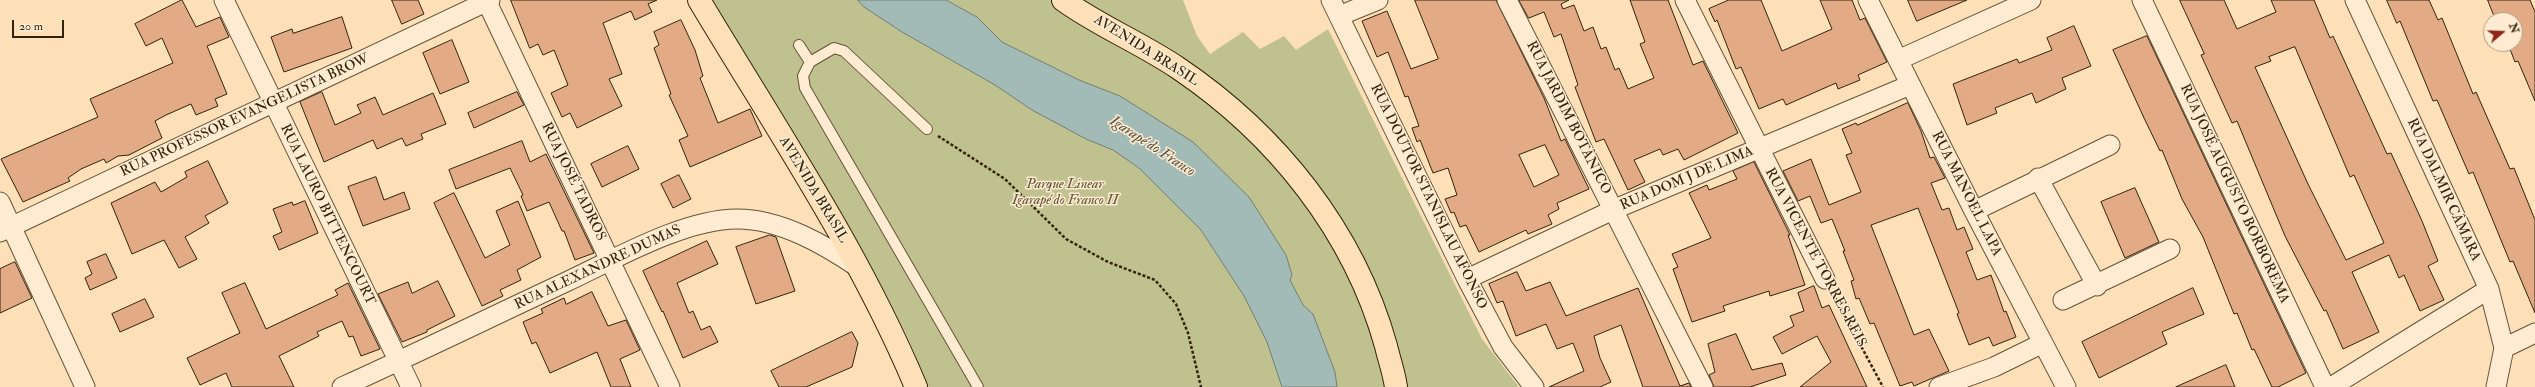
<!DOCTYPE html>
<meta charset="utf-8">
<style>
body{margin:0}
#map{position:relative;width:2535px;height:387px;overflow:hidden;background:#fde0b8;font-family:"IM FELL Double Pica",serif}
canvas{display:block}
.north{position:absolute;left:2483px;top:12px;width:40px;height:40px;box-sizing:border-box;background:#feebd1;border:1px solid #ac9b83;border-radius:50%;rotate:71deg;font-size:11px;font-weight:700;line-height:16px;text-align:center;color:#32230d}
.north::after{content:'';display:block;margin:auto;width:14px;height:18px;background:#8f2418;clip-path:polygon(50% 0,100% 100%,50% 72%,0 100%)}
.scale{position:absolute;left:12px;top:20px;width:52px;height:18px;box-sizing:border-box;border:2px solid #32230d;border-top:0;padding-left:5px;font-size:12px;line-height:14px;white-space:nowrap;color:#32230d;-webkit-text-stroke:3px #feebd1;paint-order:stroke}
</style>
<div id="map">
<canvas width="2535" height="387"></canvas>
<div class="north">N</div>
<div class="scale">20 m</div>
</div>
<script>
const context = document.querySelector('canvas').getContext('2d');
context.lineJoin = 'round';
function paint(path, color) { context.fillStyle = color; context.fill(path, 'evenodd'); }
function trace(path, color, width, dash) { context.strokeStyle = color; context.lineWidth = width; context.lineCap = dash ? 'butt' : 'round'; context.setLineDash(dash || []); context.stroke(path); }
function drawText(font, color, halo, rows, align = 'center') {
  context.font = font + ' "IM FELL Double Pica",serif'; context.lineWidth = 3; context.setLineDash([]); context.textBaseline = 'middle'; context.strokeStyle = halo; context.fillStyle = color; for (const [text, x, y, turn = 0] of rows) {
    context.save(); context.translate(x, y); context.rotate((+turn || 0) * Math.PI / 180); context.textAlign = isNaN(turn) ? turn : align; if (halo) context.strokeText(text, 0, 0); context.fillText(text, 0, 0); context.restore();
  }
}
const green = new Path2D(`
 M713,0h470l14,36 13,18 33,-22 17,17 24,-13 12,14 32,-21 154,310 37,48h-590c-47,-119 -121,-221 -185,-331 -11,-18 -20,-38 -31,-56z`);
const water = new Path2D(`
 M858,0h88l31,17 25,25 77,38 41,16 73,46 56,55 37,58 6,20 -2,5 13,25 10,9 22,58 2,15h-55l-15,-45 -23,-46 -43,-66 -62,-62 -26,-18 -27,-11 -54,-29 -37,-25 -93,-53 -38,-25z`);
const building = new Path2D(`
 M182,0l14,27 24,-10 9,20 -22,9 20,48 -12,5 3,7 -22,9 -5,-11 -25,11 -11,6 7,17 -33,17 -11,1 -12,7 -2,-4 -23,10 -13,9 2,3 -47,21 -22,-43 97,-42 -8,-18 83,-36 -11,-25 -16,8 -11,-22z
 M392,0h26l6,14 -22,10z
 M511,0h146l-9,4 4,8 -17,8 -4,-9 -28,12 19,51 -13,5 13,27 -45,22 -7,-15 -8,4 -11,-24 17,-8 -14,-35 -11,5 -5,-11 -8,4z
 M1415,0h81l48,98 17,43 4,-2 24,50 -32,14 2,6 -11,6 4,9 -24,10 -2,-4 -47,22 -13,-27 -6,2 -6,-15 -3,1 -6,-14 12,-4 -9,-27 -15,5 -13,-33 -3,2 -5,-14 7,-2 -11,-30 -3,1 -17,-45 -11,5 -15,-36 25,-10 24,58 27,-10zM1545,145l14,30 -25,12 -15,-32z
 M1519,0h50l-8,4 2,5 11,-4 10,26 9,-4 8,22 5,-2 9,23 4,-2 9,21 26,-11 -14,-34 5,-2 -15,-42h38l25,65 10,-4 35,72 -54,27 -6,-11 -15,6 -3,-6 -26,11 11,22 -17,8 -24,-51 -8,3 -21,-55 3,-2 -17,-51 -7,3 -10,-25 -15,6z
 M1729,0h32l21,51 50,-22 -12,-29h32l8,20 5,-2 22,44 -29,13 2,5 -22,9 -2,-6 -50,22 -3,-6 -24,10 -18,-42 -5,2 -19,-49 -2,2 -6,-13z
 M1908,0h59l-50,21z
 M2180,0h44l13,29 39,-17 -5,-12h43l16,38 3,-2 54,118 4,-1 31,68 16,40 -10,5 16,34 -24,11 -16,-36 -5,3 -10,-23 -37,17 27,60 -36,17 -17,-39 -2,1 -39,-75 -48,-115 -5,2 -31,-68 3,-1zM2295,47l55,130 4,-2 30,68 -38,17 -38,-76 -53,-117 16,-6 -2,-4z
 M2387,0h42l9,20 4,-2 31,76 3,-2 34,77 4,-1 21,52v93l-22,-52 -3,1 -37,-90 -4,2 -32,-74 -4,1 -33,-80 -3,2z
 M2488,0h42l5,12v89l-17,-40 -3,1 -7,-18h7v-24h-19z
 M342,17l10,31 -68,24 -13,-35 21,-8 1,4z
 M681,20l14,30 8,26 -3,2 18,45 32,-14 12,27 -72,31 -11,-27 9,-4 -19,-41 2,-1 -17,-46 5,-3 -5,-13z
 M2074,26l17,40 -29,12 4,11 -30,14 -4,-10 -37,15 2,5 -30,12 -14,-41 64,-25 2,4 33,-13 -5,-12z
 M2147,36l159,337 -28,14h-6l-18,-38 -2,1 -15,-37 -3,1 -31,-77 -21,-38 -20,-49 -2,1 -16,-33 -31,-68z
 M452,40l17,42 -29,12 -17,-41z
 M322,92l13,33 26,-12 -4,-8 18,-8 8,18 50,-22 13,31 -25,10 2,5 -17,7 -4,-8 -25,11 -4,-9 -49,22 -24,-60z
 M517,92l7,13 -50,23 -6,-15z
 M1908,103l13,28 9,27 4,-1 11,21 -14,5 11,27 7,-2 8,22 7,-3 9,22 -7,3 11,28 14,-5 13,37 2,-1 10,26 -23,9 -4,-9 -20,8 -12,-31 2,-1 -41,-105 -47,17 43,110 15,-6 20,42 -35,15 -2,-4 -12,4 -26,-63 -4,1 -11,-26 -3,1 -5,-18 3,-1 -11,-29h2l-13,-32 -11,4 -11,-27 -12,5 -15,-30 28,-12 18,46 32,-13 -15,-37 6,-2 -10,-24 14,-6 1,2z
 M522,141l8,21 16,-8 48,99 -19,7 -11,-29h-2l-13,-29 -22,9 -6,-15 2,-1 -13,-27 -54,21 -7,-19z
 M628,146l11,23 -37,18 -11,-23z
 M208,161l20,42 -23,13 4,7 -24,14 12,22 -18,9 -15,-28 -32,14 -21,-51 44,-21 6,10 26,-15 -2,-5z
 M1754,162l36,73h-2l17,50 -35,11 -1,-5 -46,15 2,5 -33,11 -19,-53 5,-2 -6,-13 39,-16 -22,-45 18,-8 2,5 28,-11 -4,-8z
 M679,175l12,24 -18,9 -12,-24z
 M376,177l8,23 20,-8 6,17 -47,17 -15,-39z
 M2135,188l24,54 -34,16 -24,-56z
 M454,193l31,65 25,-13 -14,-34 22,-10 23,56 -24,13 4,10 -21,10 3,6 -21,10 -48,-103z
 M305,201l13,32 -39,17 -6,-14 9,-4 -9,-23 19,-7 1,3z
 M770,235l6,2 19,54 -39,13 -20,-57z
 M707,241l11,23 -41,19 12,30 4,-2 8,19 9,-4 8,16 -35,16 -20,-47 -1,1 -19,-41z
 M106,254l11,24 -27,12 -5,-12 7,-4 -5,-12z
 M15,262l17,36 -32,15v-44z
 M1517,272l9,19 24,-9 16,34 72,-28 42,98 9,-3 2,4h-48l-22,-62 -27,11 6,22 11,24 -11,5h-51l35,-16 -11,-28 -16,6 -11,-25 -30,12 -13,-35 -6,2 -8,-19z
 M438,281l17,35 -28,14v2l-25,10 -24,-48 30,-12 4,11z
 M245,283l21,46 72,-34 -3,-5 13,-7 32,66 -19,7 -8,-20 -4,1 -7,-16 -25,11 2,4 -40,20 15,31h-62l-6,-14 -26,12 -13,-27 53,-25 -18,-40z
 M1814,286l8,22 7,-3 38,82h-67l31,-25 -14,-26 -35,18 -9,-17 21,-11 -4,-10 14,-5 -6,-18z
 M2193,288l11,26 -42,18 5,12 -68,34 -17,-36z
 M592,292l16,34 18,-6 14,30 -20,9 11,28h-20l-14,-35 -47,21 -14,-31 -4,2 -9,-22 20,-9 -2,-4 23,-11 2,6z
 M145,299l9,18 -34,15 -8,-18z
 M852,332l6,11 -6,24 -46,20h-27l-8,-16z
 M1736,334l16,36 30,-7 4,12 -36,12h-36l-5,-12 6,-3 -7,-28z
 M2226,365l9,22h-59z`);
const path = new Path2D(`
 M938,136l67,43 61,60 42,23 47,18 21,24 12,29 13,54
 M1833,294l50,93`);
const lane = new Path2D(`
 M799,45l11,17 24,-14 10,3 83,78
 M810,62l-7,14 2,12 173,299`);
const street = new Path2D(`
 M224,0l187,387
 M486,0l184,387
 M1331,0l136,279 36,68 31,40
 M1507,0l196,387
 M1685,0l140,279
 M1868,0l106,211 92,176
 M2142,0l183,387
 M2355,0l134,289 15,59 -8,39
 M1339,16l39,-16
 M1898,60l133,-60
 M2038,178l59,108
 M0,202l85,185
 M1974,211l136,-66
 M0,232l490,-232
 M1467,279l148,-70 295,-124
 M2063,300l107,-51
 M2504,348l31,-15
 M342,387c75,-34 149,-70 224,-105 49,-23 118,-63 171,-63 44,0 88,26 122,49
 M1939,387l55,-20 49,-24
 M2331,387l158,-98`);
const highway = new Path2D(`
 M699,0c76,127 160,251 217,387
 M1063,0c36,26 78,43 115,68 98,66 176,163 208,278 3,13 8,27 10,41`);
const streetNames = [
 ["AVENIDA BRASIL",1146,51,32],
 ["RUA PROFESSOR EVANGELISTA BROW",245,116,-25],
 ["RUA JARDIM BOTÂNICO",1568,118,63],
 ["RUA DOM J DE LIMA",1687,179,-23],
 ["RUA JOSÉ TADROS",573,182,64],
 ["AVENIDA BRASIL",813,190,59],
 ["RUA DALMIR CÂMARA",2443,190,65],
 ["RUA MANOEL LAPA",1966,194,63],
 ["RUA JOSÉ AUGUSTO BORBOREMA",2234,194,65],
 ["RUA DOUTOR STANISLAU AFONSO",1428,197,64],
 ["RUA LAURO BITTENCOURT",327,215,64],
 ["RUA VICENTE TORRES REIS",1815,258,62],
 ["RUA ALEXANDRE DUMAS",598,268,-25]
];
const parkNames = [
 ["Parque Linear",1065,185],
 ["Igarapé do Franco II",1065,201]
];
const waterNames = [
 ["Igarapé do Franco",1152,147,33]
];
paint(green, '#bfc28f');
paint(water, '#a2bbb7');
trace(water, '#757e73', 1);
paint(building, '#e2ab85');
trace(building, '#32230d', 1);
trace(lane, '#655238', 12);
trace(street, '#655238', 21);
trace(highway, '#32230d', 24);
trace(path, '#32230d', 2.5, [3, 2]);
trace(lane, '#feebd1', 10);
trace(street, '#feebd1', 19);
trace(highway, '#fde0b8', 22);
drawText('14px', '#32230d', '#feebd1', streetNames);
drawText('italic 14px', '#5c5334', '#feebd1', parkNames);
drawText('italic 15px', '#545140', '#feebd1', waterNames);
</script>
